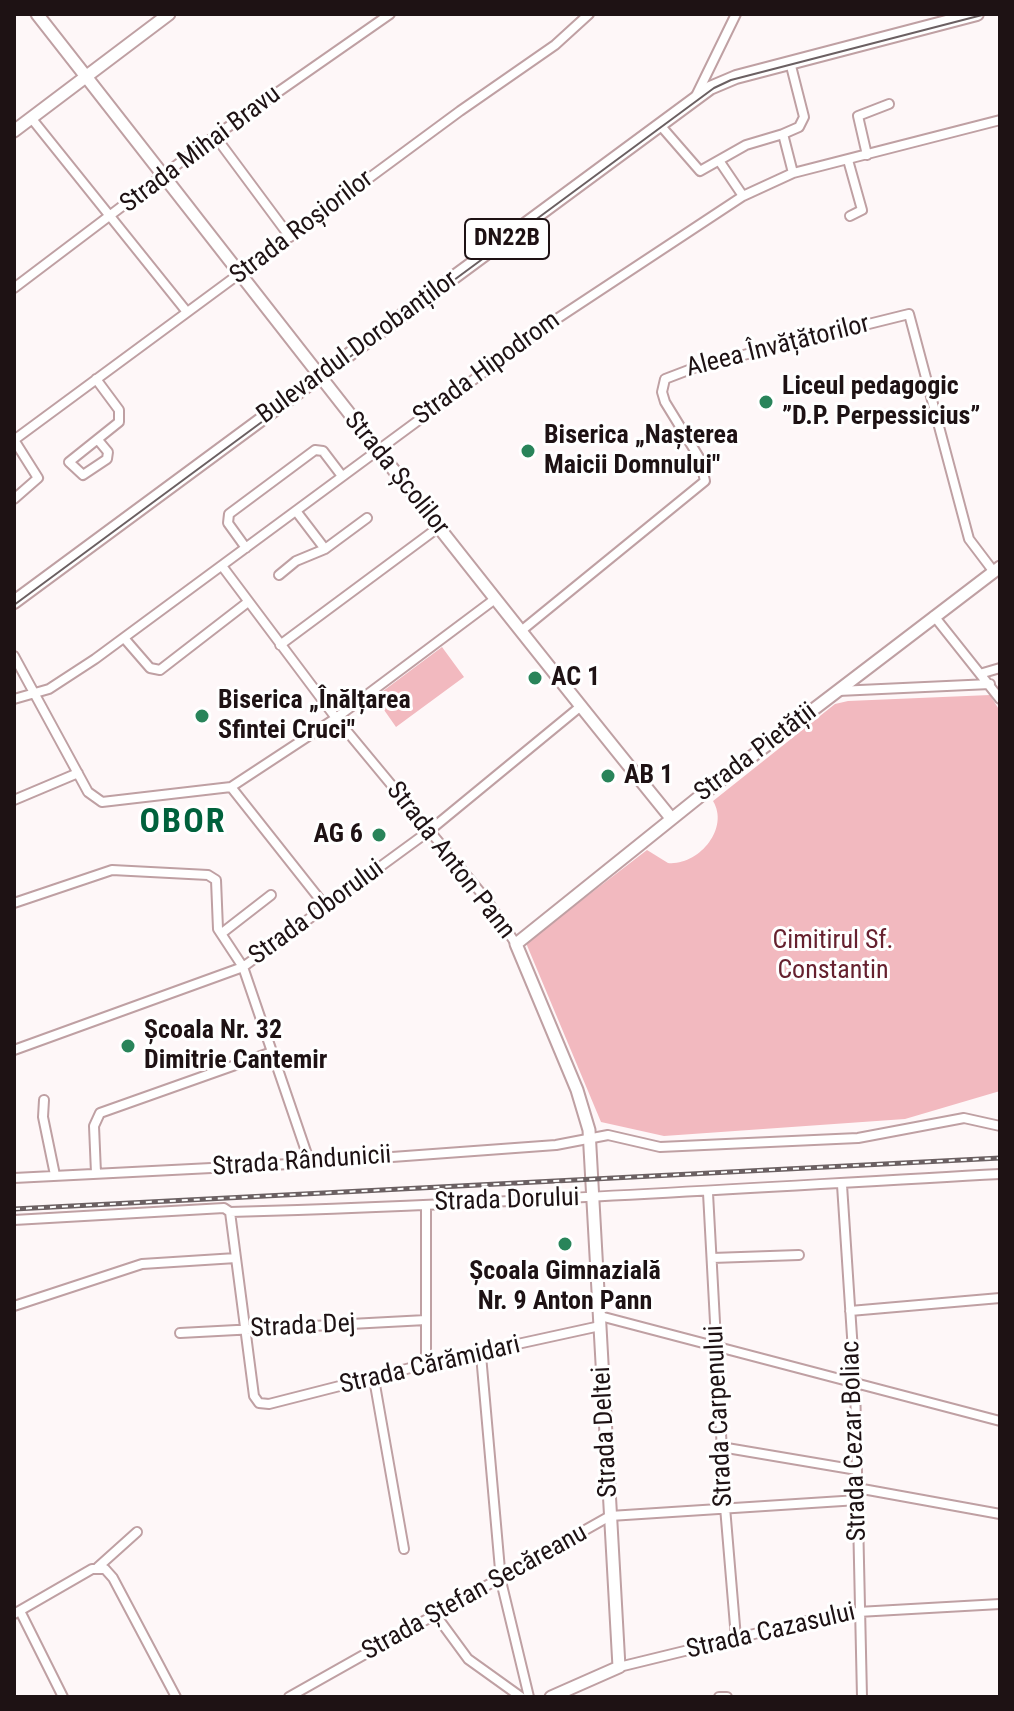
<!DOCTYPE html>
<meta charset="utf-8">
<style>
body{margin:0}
#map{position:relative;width:1014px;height:1711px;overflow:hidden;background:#fef7f8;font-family:"Roboto Condensed",sans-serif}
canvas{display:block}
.frame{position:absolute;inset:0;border:16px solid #1e1214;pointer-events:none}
</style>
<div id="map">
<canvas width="1014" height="1711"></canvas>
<div class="frame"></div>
</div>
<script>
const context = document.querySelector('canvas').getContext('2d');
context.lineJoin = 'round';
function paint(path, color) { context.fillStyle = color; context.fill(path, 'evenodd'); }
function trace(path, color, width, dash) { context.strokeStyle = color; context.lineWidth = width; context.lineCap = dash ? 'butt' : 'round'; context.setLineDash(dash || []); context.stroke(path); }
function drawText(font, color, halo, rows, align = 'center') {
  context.font = font + ' "Roboto Condensed",sans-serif'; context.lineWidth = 6; context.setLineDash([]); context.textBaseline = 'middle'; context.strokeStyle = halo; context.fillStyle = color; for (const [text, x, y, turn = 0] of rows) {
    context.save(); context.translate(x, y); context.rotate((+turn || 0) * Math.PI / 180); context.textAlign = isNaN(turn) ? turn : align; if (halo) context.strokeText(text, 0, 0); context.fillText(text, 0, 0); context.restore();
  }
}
const green = new Path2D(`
 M442,647l22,30 -68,50 -21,-30z
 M990,695l10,16v380l-95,28 -241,17 -63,-14 -75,-179 121,-93 21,13c30,3 62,-34 45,-62l122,-97 13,-3z`);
const street = new Path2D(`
 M790,62l14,55 -5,10 -16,7 10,39
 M696,96l40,-82
 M32,119l155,193
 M660,125l40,46 46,-26 37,-11
 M215,136l75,101
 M867,155l-9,-39 31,-12
 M848,160l14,50 -12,6
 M720,162l23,34
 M14,288l201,-152 175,-122
 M96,379l23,31v12l-50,40 14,13 24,-16 1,-7 -10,-12
 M14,440l446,-329 95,-66 34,-31
 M14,440l24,38 -24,21
 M296,511l29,38
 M246,548l-18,-25 1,-9 86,-64 8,1 19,25
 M222,566l114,152 150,181 30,45
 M279,575l17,-14 29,-12 42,-31
 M934,616l66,83
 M521,631l184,-150 -5,-22 -35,-57 -3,-10 3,-13 34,-13 210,-52 60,225 25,33
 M124,638l26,30 10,2 88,-68
 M280,645l159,-118
 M14,656l74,136 14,10 129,-15
 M983,673l17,-5
 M838,691l152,-7
 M14,699l35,-10 46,-30 454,-335 194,-128 50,-23 207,-53
 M231,787l105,-69 159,-119
 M231,787l95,120
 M14,800l64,-27
 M14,903l98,-33 96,5 8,5 2,49 25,38 67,196
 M222,933l49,-38
 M14,1050l229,-83 186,-136 152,-125
 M44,1100l-1,17 12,58
 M96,1173l-2,-47 6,-13 172,-61
 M14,1178l296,-15 246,-18 52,-10 52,12 198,-9 106,-20 36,8
 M842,1185l13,197 7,315
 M708,1193l17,314 11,131
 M426,1205v159
 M230,1212l24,184 5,7 10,1 157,-40 174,-38
 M14,1220l210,-12 6,4c257,-7 513,-24 770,-38
 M712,1258l87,-3
 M14,1306l128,-42 94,-6
 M850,1311l150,-13
 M600,1316l400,105
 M180,1333l246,-13
 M481,1355l20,226 28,116
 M374,1379l30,170
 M721,1447l136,23
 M857,1488l143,26
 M98,1567l39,-35
 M20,1611l43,86
 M14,1614l78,-45h13l8,9 63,119
 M435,1614l33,45 53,38
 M619,1667l221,-54 160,-9
 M289,1697l321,-181 248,-16
 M719,1697h8`);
const secondary = new Path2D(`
 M37,14c211,269 419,539 634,804
 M14,131l155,-117
 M551,1697l68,-30 -30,-537 -12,-40 -61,-146 188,-151 296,-226`);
const primary = new Path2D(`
 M14,602l696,-514 26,-11 241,-63`);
const tram = new Path2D(`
 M14,605l700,-517 17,-8 255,-66`);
const rail = new Path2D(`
 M14,1209l986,-51`);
const markers = [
 [766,402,8,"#29845a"],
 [528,451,8,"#29845a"],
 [535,678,8,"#29845a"],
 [202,716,8,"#29845a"],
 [608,776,8,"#29845a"],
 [379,835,8,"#29845a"],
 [128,1046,8,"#29845a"],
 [565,1244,8,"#29845a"]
];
const shields = [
 [507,239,84]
];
const shieldNames = [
 ["DN22B",507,239]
];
const streetNames = [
 ["Strada Mihai Bravu",201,150,-37],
 ["Strada Roșiorilor",302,228,-37],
 ["Aleea Învățătorilor",778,347,-14],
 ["Bulevardul Dorobanților",358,348,-36],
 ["Strada Hipodrom",487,369,-36],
 ["Strada Școlilor",396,474,51],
 ["Strada Pietății",756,753,-37],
 ["Strada Anton Pann",450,861,52],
 ["Strada Oborului",317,913,-36],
 ["Strada Rândunicii",302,1162,-4],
 ["Strada Dorului",507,1201,-2],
 ["Strada Dej",303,1327,-3],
 ["Strada Cărămidari",430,1366,-13],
 ["Strada Carpenului",720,1416,-93],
 ["Strada Deltei",606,1432,-93],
 ["Strada Cezar Boliac",855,1441,-92],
 ["Strada Ștefan Secăreanu",475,1593,-29],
 ["Strada Cazasului",771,1632,-13]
];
const poiNames = [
 ["Liceul pedagogic",782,387],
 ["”D.P. Perpessicius”",782,417],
 ["Biserica „Nașterea",544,436],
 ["Maicii Domnului\"",544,466],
 ["AC 1",551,678],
 ["Biserica „Înălțarea",218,701],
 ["Sfintei Cruci\"",218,731],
 ["AB 1",624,776],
 ["AG 6",363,835,"right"],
 ["Școala Nr. 32",144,1031],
 ["Dimitrie Cantemir",144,1061],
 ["Școala Gimnazială",565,1272,"center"],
 ["Nr. 9 Anton Pann",565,1302,"center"]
];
const parkNames = [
 ["Cimitirul Sf.",833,941],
 ["Constantin",833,971]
];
const districtNames = [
 ["OBOR",183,823]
];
paint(green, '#f2b9bf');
trace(street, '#bfa0a3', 12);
trace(secondary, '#bfa0a3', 15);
trace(primary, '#bfa0a3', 16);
trace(street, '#fff', 8);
trace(secondary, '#fff', 11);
trace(primary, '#fff', 12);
trace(tram, '#6b6062', 2);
trace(rail, '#6b6062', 5);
trace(rail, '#fff', 2, [6]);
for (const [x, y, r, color] of markers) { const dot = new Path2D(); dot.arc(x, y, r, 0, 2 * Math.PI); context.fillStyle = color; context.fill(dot); trace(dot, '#fff', 3); }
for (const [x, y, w] of shields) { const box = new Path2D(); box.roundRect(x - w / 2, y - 20, w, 40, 6); context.fillStyle = '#fff'; context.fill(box); trace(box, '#1e1214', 2); }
drawText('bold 24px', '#1e1214', null, shieldNames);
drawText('26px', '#1e1214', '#fff', streetNames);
drawText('bold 26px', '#1e1214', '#fff', poiNames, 'left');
drawText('26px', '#66212f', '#fff', parkNames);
context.letterSpacing = '2px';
drawText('bold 34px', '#00613c', '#fff', districtNames);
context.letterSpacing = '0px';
</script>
